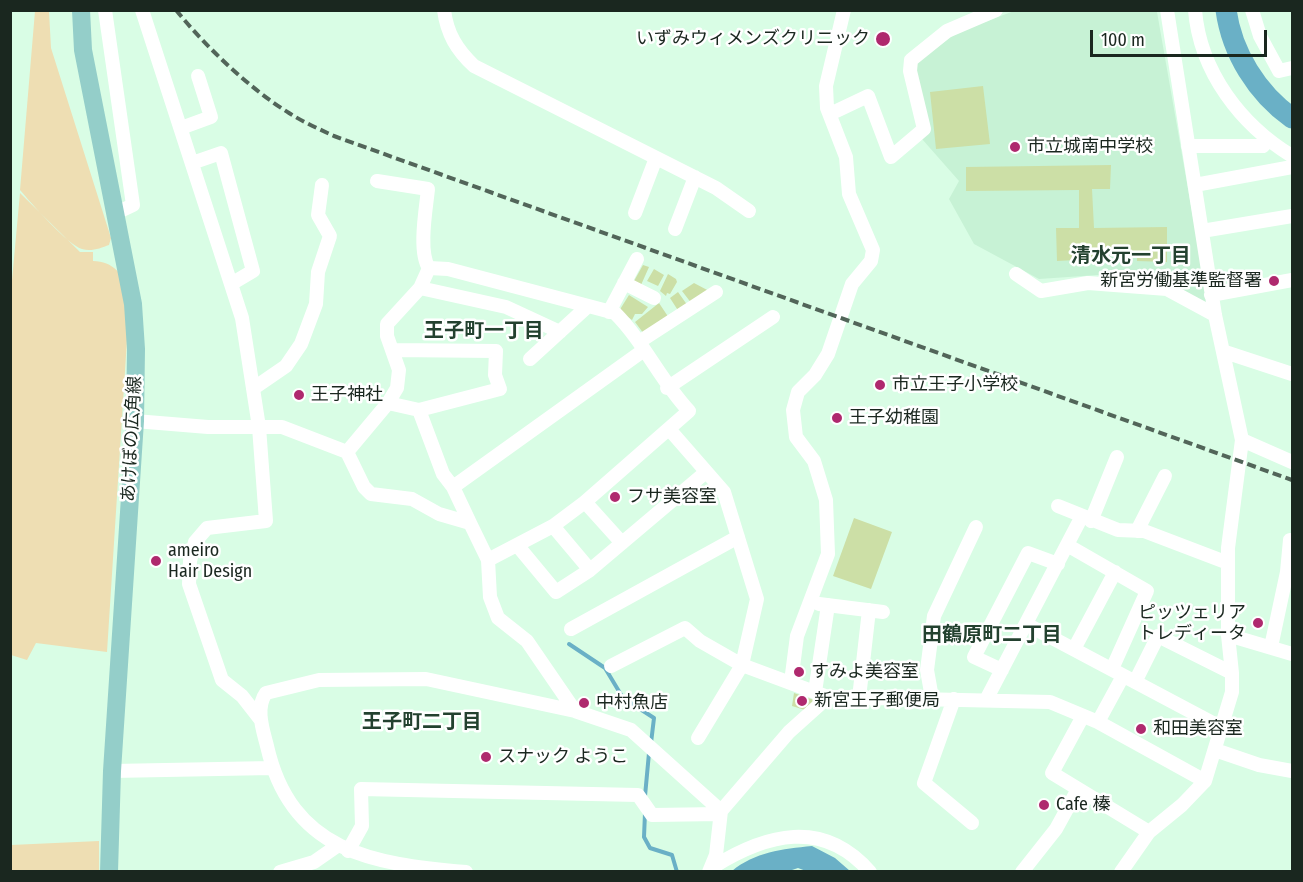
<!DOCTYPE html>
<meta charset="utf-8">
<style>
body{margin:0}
#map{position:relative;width:1303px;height:882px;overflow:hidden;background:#d9fde5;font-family:"Fira Sans Condensed",sans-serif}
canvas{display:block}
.frame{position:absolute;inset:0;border:12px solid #1a271f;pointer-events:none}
.scale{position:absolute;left:1090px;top:30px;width:177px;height:27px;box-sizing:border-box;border:3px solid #1a271f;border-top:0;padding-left:8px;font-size:18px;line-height:21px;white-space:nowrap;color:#1a271f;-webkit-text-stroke:4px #fff;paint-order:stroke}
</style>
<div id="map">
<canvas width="1303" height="882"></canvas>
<div class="frame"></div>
<div class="scale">100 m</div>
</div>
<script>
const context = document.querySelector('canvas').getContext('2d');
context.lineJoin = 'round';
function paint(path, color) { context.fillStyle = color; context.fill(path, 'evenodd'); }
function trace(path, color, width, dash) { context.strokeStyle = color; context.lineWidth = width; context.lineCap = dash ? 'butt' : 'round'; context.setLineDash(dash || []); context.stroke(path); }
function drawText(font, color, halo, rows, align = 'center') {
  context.font = font + ' "Fira Sans Condensed","Noto Sans JP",sans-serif'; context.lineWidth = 5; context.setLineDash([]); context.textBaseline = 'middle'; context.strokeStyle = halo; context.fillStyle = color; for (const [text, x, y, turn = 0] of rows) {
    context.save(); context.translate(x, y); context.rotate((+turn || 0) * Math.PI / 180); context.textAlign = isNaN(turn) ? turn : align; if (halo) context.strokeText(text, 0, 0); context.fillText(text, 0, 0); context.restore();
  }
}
const built = new Path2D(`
 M1145,10l12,2 51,291 -40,-19 -56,-10 -73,5 -65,-35 -25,-45 10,-18 -37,-42 -6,-72 3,-7 39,-28 56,-21z`);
const green = new Path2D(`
 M35,11h14l2,37 60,190 -2,7c-8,3 -18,7 -27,4 -13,-3 -52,-47 -62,-59z
 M20,193l60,59h13v9c20,0 31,14 37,32l-23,359 -71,-9 -9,17 -16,-5v-364z
 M99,841v30h-88v-26z`);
const water = new Path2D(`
 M812,846l23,12 15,13h-44l-8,-3 -12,4 -54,-1c23,-19 50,-22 80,-25z`);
const stream = new Path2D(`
 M569,644l36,24 18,30 31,20 -3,25
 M645,796l4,-43
 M645,813l-1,24 6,11 22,7 5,17`);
const river = new Path2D(`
 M1226,10c6,43 31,83 66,108`);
const building = new Path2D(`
 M983,86l7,58 -54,5 -6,-57z
 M1111,165l-1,24h-18l2,39 73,-1v35l-30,-1v-9h-42v7l-38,2 -1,-33h23v-38l-113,1v-24z
 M643,265l6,2 -8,18 -7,-4z
 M654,269l10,6 -6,11 -11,-5z
 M668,274l8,5 1,3 -7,12 -3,-1 -1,3 -6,-5z
 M694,283l17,9 -19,12 -10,-13z
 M678,292l10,14 -9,6 -9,-14z
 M629,295l19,12 -6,7h-7l-3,6 -13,-9z
 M659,303l10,15 -25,16 -9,-12z
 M854,518l38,14 -21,57 -38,-13z
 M794,693l20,7 -3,6h-4l-2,4 -13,-4z`);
const minor = new Path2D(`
 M105,10l28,195 -17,8
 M142,10l100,308 17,109 7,94 -59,7 -12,14 -5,19 -1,23 33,96 20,16 18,23
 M444,10c3,24 13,40 30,56l242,122 33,23
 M1195,10c5,62 46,115 97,146
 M1252,10l8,26 19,35 13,-3
 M830,114l38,-18 23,61 33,-28 -14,-58 1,-11 36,-29 49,-21
 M181,128l30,-11 -13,-41
 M1188,146h75l4,-6
 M192,163l29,-10 32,118 -22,13
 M1195,185l97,-18
 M635,213l21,-55
 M675,229l20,-52
 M1202,231l90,-15
 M429,268l19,1 167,44c29,29 45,67 74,98l-104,91 -32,24 -65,34
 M1016,274l25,17 47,-8 79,6 48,26
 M624,283l30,15
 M420,288l86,19 54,25
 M1211,295l81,-15
 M609,312l28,-53
 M639,342l77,-50
 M1225,352l67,22
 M530,359l58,-53
 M254,388l32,-22 15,-22 15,-40 2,-32 12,-36 -12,-21 4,-30
 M667,388l106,-71
 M388,403l31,7 81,-21 -5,-14 1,-24 -103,-1
 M419,410l24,64 10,13 17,36
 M135,421l73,6h74l65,25 17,35 7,7 41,5 27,15 31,9 18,37 2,37 8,21 29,23 48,70
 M669,429l55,63 33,107 -15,66 -44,73
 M1242,440l50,22
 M347,452l41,-49 9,-15 2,-18 -12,-34v-12l33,-36 9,-20c-11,-16 -3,-59 -1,-79l-51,-8
 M453,487l191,-137
 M585,502l37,41
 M1058,506l60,24 26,1 84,32
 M1091,521l26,-64
 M553,526l37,44 116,-98
 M1137,531l28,-55
 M517,545l39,47 34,-22
 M1067,545l80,46 -35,78
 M819,604l64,8
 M1026,624l196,104
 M571,629l167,-92
 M1228,635l64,19
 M1271,647l16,-75 3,-32
 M1074,649l41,-77
 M611,666l74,-38 15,13 42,24 86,32 222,5 48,20 107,59
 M1002,670l-28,-13 54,-104 30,11
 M791,682l6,-46 31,-82 -2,-54 -12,-39 -18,-24 -3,-27 5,-18 17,-17 13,-21 24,-70 19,-23 2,-11 -24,-56 -3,-37 -19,-49 -1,-22 18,-76
 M1135,682l23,-46 74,37
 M815,692l13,-87
 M859,698l10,-88
 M932,698l-5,-28 7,-54 42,-89
 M954,699l-30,84 48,40
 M986,700l95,-182
 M1083,716l-31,57 97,59
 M1098,722l25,-46
 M1215,750l44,15 33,6
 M112,771l160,-3
 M348,851l14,-25 -1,-37 277,6 14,20 68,-1
 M713,867c53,-33 110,-49 157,5
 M280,872l34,-10 23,-16
 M466,872c-94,-8 -175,-20 -199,-126 -4,-16 -12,-38 -1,-53l53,-13 107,-1 149,32 56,19 90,81
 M709,872l7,-17 5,-44 68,-79 39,-35
 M1022,872l34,-43 22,-40
 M1121,872l28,-40 33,-27 23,-24 27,-89v-19l-4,-38v-87l14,-108 -27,-125 -48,-305`);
const major = new Path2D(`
 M81,10l2,40 50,254 3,45 -1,72 -23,350 -3,101`);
const rail = new Path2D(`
 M176,10c29,36 74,79 113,103 14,9 30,16 45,23l958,344`);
const markers = [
 [883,39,8,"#af296e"],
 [1015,147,6,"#af296e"],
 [1274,281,6,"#af296e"],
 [880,385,6,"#af296e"],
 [299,395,6,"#af296e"],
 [837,418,6,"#af296e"],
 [615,497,6,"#af296e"],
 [156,561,6,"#af296e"],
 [1258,623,6,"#af296e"],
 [799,672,6,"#af296e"],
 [802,701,6,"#af296e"],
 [584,703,6,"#af296e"],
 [1141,729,6,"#af296e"],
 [486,757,6,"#af296e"],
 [1044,805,6,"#af296e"]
];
const poiNames = [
 ["いずみウィメンズクリニック",870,39,"right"],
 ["市立城南中学校",1027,147],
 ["新宮労働基準監督署",1262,281,"right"],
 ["市立王子小学校",892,385],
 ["王子神社",311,395],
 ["王子幼稚園",849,418],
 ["フサ美容室",627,497],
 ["ameiro",168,551],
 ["Hair Design",168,572],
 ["ピッツェリア",1246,613,"right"],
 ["トレディータ",1246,634,"right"],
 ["すみよ美容室",811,672],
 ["新宮王子郵便局",814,701],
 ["中村魚店",596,703],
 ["和田美容室",1153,729],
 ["スナック ようこ",498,757],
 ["Cafe 榛",1056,805]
];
const streetNames = [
 ["あけぼの広角線",132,439,-87]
];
const neighbourhoodNames = [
 ["清水元一丁目",1131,256],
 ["王子町一丁目",484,331],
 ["田鶴原町二丁目",992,635],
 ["王子町二丁目",422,722]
];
paint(built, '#c7f2d5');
paint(green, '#eedeb3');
paint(water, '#6ab0c6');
trace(stream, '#6ab0c6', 4);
trace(river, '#6ab0c6', 21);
paint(building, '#ccdfa6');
trace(minor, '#fff', 14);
trace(major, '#94cec9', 18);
trace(rail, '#526559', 4, [9, 4.5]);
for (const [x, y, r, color] of markers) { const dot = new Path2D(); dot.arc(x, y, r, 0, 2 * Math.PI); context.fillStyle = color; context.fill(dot); trace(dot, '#fff', 2); }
drawText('18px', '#1a271f', '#fff', poiNames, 'left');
drawText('18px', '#1a271f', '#fff', streetNames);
drawText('bold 20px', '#23412f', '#fff', neighbourhoodNames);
</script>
